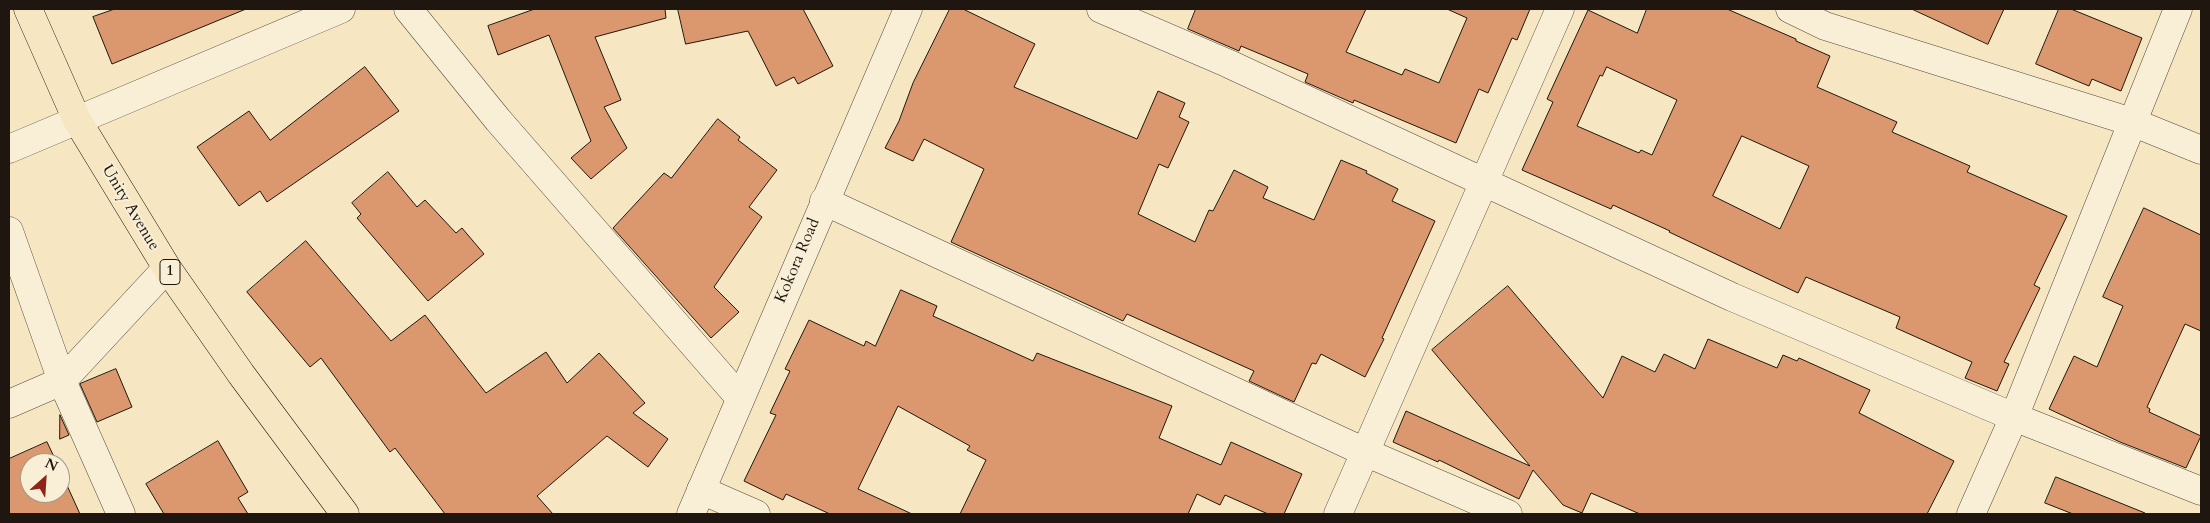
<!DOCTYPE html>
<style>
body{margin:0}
#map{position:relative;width:2210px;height:523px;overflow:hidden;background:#f6e6c1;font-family:Cardo,serif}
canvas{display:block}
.frame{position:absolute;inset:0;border:10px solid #1f170f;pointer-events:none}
.north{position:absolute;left:20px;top:453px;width:50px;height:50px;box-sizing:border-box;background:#f9efd7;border:1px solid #a29987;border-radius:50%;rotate:26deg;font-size:14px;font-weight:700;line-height:20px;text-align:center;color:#1f170f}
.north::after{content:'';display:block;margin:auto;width:18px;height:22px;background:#8f2418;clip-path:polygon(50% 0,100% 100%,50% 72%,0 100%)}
</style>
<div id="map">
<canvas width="2210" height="523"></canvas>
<div class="frame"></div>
<div class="north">N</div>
</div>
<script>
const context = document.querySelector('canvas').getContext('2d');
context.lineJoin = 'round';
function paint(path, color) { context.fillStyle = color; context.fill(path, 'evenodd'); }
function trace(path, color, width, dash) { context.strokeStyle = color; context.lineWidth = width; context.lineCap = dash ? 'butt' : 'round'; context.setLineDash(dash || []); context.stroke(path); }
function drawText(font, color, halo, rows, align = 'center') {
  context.font = font + ' Cardo,serif'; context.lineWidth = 4; context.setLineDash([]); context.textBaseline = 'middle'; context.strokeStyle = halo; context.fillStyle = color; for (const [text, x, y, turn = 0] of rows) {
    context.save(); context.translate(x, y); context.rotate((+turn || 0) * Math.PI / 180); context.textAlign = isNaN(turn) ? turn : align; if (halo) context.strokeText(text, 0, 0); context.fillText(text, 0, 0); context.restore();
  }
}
const building = new Path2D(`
 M115,9h131l-134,55 -19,-47z
 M535,9h130l1,9 -71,19 26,63 -17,7 23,41 -36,31 -20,-21 20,-17 -42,-106 -51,20 -10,-29z
 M678,9h125l30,57 -35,18 -4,-7 -18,9 -28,-55 -62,13z
 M950,9h13l72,35 -21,43 123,52 21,-48 27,12 -6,14 10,5 -21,46 -9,-4 -21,50 57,28 14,-32 4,1 21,-41 34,17 -5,11 51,22 27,-60 26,11 -1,2 32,16 -6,12 43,20 -53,117 2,1 -19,38 -44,-23 -5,10 -4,-1 -18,39 -45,-21 5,-10 -127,-57 -4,7 -172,-79 33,-73 -60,-30 -11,22 -28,-13 14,-27 14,-38z
 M1196,9h170l-20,43 56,23 3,-6 34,14 28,-65 -20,-9h83l-13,31 -5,-2 -24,55 -9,-4 -23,54 -102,-43 -1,3 -48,-21 3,-8 -67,-28 -2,5 -51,-22z
 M1647,9h80l69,30v2l34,15 -13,31 80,35 -5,10 78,34 -3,6 100,44 -33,69 6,3 -36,74 5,2 -12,27 -32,-13 7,-16 -76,-34 4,-11 -94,-40 -8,16 -129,-61 1,-1 -57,-26 -2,4 -89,-39 31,-68 -6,-3 41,-89 49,23zM1607,67l70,33 -25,55 -11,-5 -2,3 -62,-27 23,-51 2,1zM1742,136l67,30 -29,63 -67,-33z
 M1912,9h92l-16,35z
 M2059,9h12l71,29 -21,53 -29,-12 -3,7 -53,-22z
 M365,67l34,44 -132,91 -7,-11 -21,15 -42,-59 52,-36 21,29z
 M718,119l22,18 -2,3 39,30 -28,37 13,10 -48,70 25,25 -28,26 -98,-110 51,-55 7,5z
 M388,172l29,35 8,-7 31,33 6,-5 22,26 -56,47 -71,-83 4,-4 -9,-11z
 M2144,208l57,27v96l-16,-7 -38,83 3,2 -1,3 52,24 -15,32 -66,-26 -71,-33 25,-53 23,11 26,-61 -20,-9z
 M306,241l85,100 34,-26 61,78 60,-41 21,31 32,-30 46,50 -12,10 35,26 -20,28 -41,-31 -70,60 16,18h-108l-50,-66 -5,4 -69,-94 -11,9 -63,-75z
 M1508,286l95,112 19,-42 33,16 9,-18 31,15 13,-30 69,29 6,-13 14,6 2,-3 71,32 -11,23 95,48 -27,53h-287l-49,-21 -9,20 -19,-8 -30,-35 -14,29 -80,-39 -1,2 -45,-20 13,-31 124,55 -98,-116z
 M901,290l36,16 -4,10 100,45 4,-8 135,53 -13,32 62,27 10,-23 71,32 -18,40h-16l-43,-19 -5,10 -23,-11 -9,20h-228l26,-54 -19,-10 3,-4 -72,-40 -40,83 54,25h-82l-44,-20 -3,6 -39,-19 32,-66 -6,-2 20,-42 -5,-2 24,-49 55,26 2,-5 9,5z
 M116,369l16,38 -35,15 -17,-38z
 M60,415l9,20 -9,4z
 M218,441l30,51 -10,6 10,16h-84l-18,-30z
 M47,442l10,21h-27v30h30v-23l20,44h-71v-55z
 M2056,477l89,36v1h-72l-28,-11z`);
const minor = new Path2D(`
 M408,9l90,111 242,278
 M1101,9l126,54 505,234 282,120 187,74
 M1790,9l35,17 307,96 69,28
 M9,149l332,-140
 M824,201l543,252 141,61
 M9,231l53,150 59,133
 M9,404l53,-23 105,-113
 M701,490l55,24
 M1338,514l222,-505
 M1971,514l43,-97 164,-408`);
const tertiary = new Path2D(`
 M691,514l217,-505`);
const primary = new Path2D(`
 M28,9l49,111 90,148 74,106 104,140`);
const shields = [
 [170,272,20]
];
const shieldNames = [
 ["1",170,272]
];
const streetNames = [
 ["Unity Avenue",130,208,59],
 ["Kokora Road",798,261,-67]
];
paint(building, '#db976d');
trace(building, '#1f170f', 1);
trace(minor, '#554b3c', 29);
trace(tertiary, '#554b3c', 29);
trace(primary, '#1f170f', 29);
trace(minor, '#f9efd7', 28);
trace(tertiary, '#f9efd7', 28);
trace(primary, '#f6e6c1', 28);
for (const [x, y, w] of shields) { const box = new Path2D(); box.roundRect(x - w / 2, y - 12.5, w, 25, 4); context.fillStyle = '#f9efd7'; context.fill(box); trace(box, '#1f170f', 1); }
drawText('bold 15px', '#1f170f', null, shieldNames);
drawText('16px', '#1f170f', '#f9efd7', streetNames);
</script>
